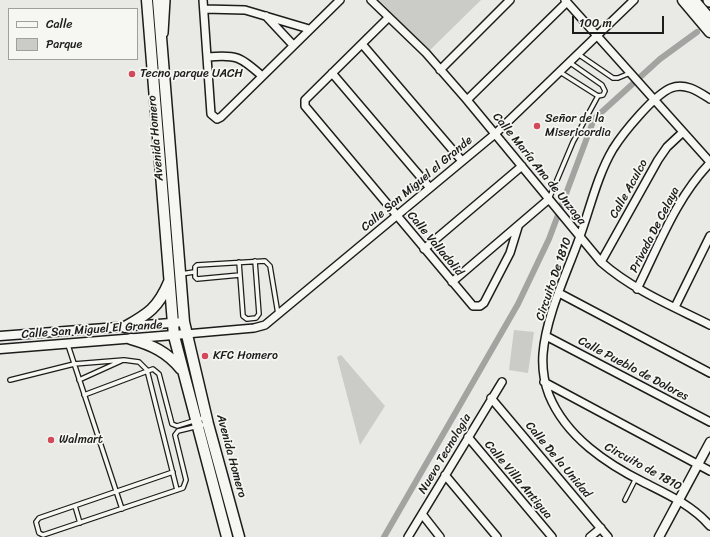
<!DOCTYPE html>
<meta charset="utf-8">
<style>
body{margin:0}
#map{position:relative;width:710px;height:537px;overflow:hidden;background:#e9e9e5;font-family:Sriracha,sans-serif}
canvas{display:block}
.legend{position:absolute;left:8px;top:8px;width:130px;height:52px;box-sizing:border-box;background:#f6f6f2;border:1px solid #9f9f9c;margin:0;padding:5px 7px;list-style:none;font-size:12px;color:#1c1c1c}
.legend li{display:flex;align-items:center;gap:8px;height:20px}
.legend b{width:20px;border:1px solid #9f9f9c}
.scale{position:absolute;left:572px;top:16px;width:92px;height:18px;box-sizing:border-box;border:2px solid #1c1c1c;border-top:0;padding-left:5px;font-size:12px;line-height:14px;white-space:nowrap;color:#1c1c1c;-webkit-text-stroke:3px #f6f6f2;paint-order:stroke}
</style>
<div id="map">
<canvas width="710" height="537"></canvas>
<ul class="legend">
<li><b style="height:5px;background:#f6f6f2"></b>Calle</li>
<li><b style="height:11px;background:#cbcbc7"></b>Parque</li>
</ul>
<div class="scale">100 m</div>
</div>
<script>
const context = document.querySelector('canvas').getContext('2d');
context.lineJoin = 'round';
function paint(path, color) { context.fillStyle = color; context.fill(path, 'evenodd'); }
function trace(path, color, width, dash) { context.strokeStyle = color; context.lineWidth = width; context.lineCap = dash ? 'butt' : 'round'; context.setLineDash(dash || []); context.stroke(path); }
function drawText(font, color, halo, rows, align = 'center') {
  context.font = font + ' Sriracha,sans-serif'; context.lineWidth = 3.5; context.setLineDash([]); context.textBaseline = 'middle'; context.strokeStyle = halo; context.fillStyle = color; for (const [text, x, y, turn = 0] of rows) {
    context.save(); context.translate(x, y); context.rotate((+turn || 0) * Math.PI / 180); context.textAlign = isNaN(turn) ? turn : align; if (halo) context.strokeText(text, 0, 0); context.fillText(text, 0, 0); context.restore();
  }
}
const green = new Path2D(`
 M379,0h102l-52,51z
 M514,330l20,2 -6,41 -19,-3z
 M341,355l44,51 -25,39 -23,-88z`);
const canal = new Path2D(`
 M384,537l134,-233 31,-65 45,-120 66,-60 37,-27`);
const service = new Path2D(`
 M578,54l35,24h5l12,-5
 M560,72l38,24 5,-1 2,-4 -3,-6 -33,-23
 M549,199l24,-57 25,-46
 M239,262l4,54 4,3 9,-1 3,-4 -4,-53
 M181,274l13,-2
 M240,275l-43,4 -2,-2v-10l2,-2 68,-4 5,5 8,48
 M68,345l54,164
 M10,380l64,-16 50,-4 15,2 8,8 30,120
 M79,380l42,-19
 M84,395l69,-26 6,5 13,50 5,2 29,-9
 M173,472l-134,46 -3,4 3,11 4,2 140,-47 3,-8 -11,-45 3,-4 29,-7
 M625,500l11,-22
 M75,506l5,17`);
const minor = new Path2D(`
 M203,0l8,114 6,5 4,-2 119,-117
 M371,0l55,53 41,47 134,162c32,28 71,44 109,63
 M565,0l145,162
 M204,9l41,1 64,19
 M266,16l27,29
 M388,18l-83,82v6l168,200h7l4,-3 26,-50 8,-26
 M164,33l2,-33
 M362,44l100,117
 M208,57c28,-3 33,0 54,19
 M440,70l70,-70
 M332,73l98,115
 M710,99c-11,-7 -25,-17 -39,-11 -17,7 -48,45 -58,61 -16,27 -23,60 -34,90 -13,36 -33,77 -36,115 -1,15 1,28 6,41 17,42 58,69 96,88 24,12 48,23 65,43
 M467,100l100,-98
 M424,249l98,-83
 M601,262l57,-102 9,-13 16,-15
 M452,282l97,-83
 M637,289c22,-44 39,-91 73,-126
 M559,293l151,80
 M675,307l35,-71
 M186,334l68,-6 11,-3 230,-191 139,-134
 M546,336l164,86
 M544,382l166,89
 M491,398l117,139
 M468,437l84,100
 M445,475l52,62
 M422,514l18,23
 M408,537l94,-155
 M590,537l11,-9`);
const tertiary = new Path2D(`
 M0,336l184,-14
 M0,349l186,-15
 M659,537l51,-95`);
const secondary = new Path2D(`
 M147,0l27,336 53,201
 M158,0l26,322 24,102 31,113
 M683,0l27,32
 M125,327c23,-13 33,-19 44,-45
 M131,339c21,6 36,13 50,30`);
const trunk = new Path2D(`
 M693,0l17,20
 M709,0l1,1`);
const markers = [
 [132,74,4,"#d1495b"],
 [537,126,4,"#d1495b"],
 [205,356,4,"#d1495b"],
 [51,440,4,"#d1495b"]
];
const poiNames = [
 ["Tecno parque UACH",140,74],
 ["Señor de la",545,119],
 ["Misericordia",545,133],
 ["KFC Homero",213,356],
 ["Walmart",59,440]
];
const streetNames = [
 ["Avenida Homero",156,138,-95],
 ["Calle María Ana de Unzaga",539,169,51],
 ["Calle San Miguel el Grande",417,184,-40],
 ["Calle Aculco",629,189,-61],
 ["Privada De Celaya",655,230,-63],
 ["Calle Valladolid",435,244,50],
 ["Circuito De 1810",554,279,-71],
 ["Calle San Miguel El Grande",92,330,-4],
 ["Calle Pueblo de Dolores",633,369,28],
 ["Nuevo Tecnologia",445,454,-59],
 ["Avenida Homero",231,456,75],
 ["Calle De la Unidad",558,460,50],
 ["Circuito de 1810",643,467,29],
 ["Calle Villa Antigua",518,480,50]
];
paint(green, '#cbcbc7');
trace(canal, '#a3a3a1', 6);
trace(service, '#1c1c1c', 6);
trace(minor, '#1c1c1c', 10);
trace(tertiary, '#1c1c1c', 11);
trace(secondary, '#1c1c1c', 13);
trace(trunk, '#1c1c1c', 14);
trace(service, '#f6f6f2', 3.5);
trace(minor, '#f6f6f2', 7);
trace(tertiary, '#f6f6f2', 8);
trace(secondary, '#f6f6f2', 10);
trace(trunk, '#f6f6f2', 11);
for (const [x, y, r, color] of markers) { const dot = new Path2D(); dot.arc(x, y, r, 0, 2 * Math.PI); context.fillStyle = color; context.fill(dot); trace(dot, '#f6f6f2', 1.5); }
drawText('12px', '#1c1c1c', '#f6f6f2', poiNames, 'left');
drawText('12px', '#1c1c1c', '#f6f6f2', streetNames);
</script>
